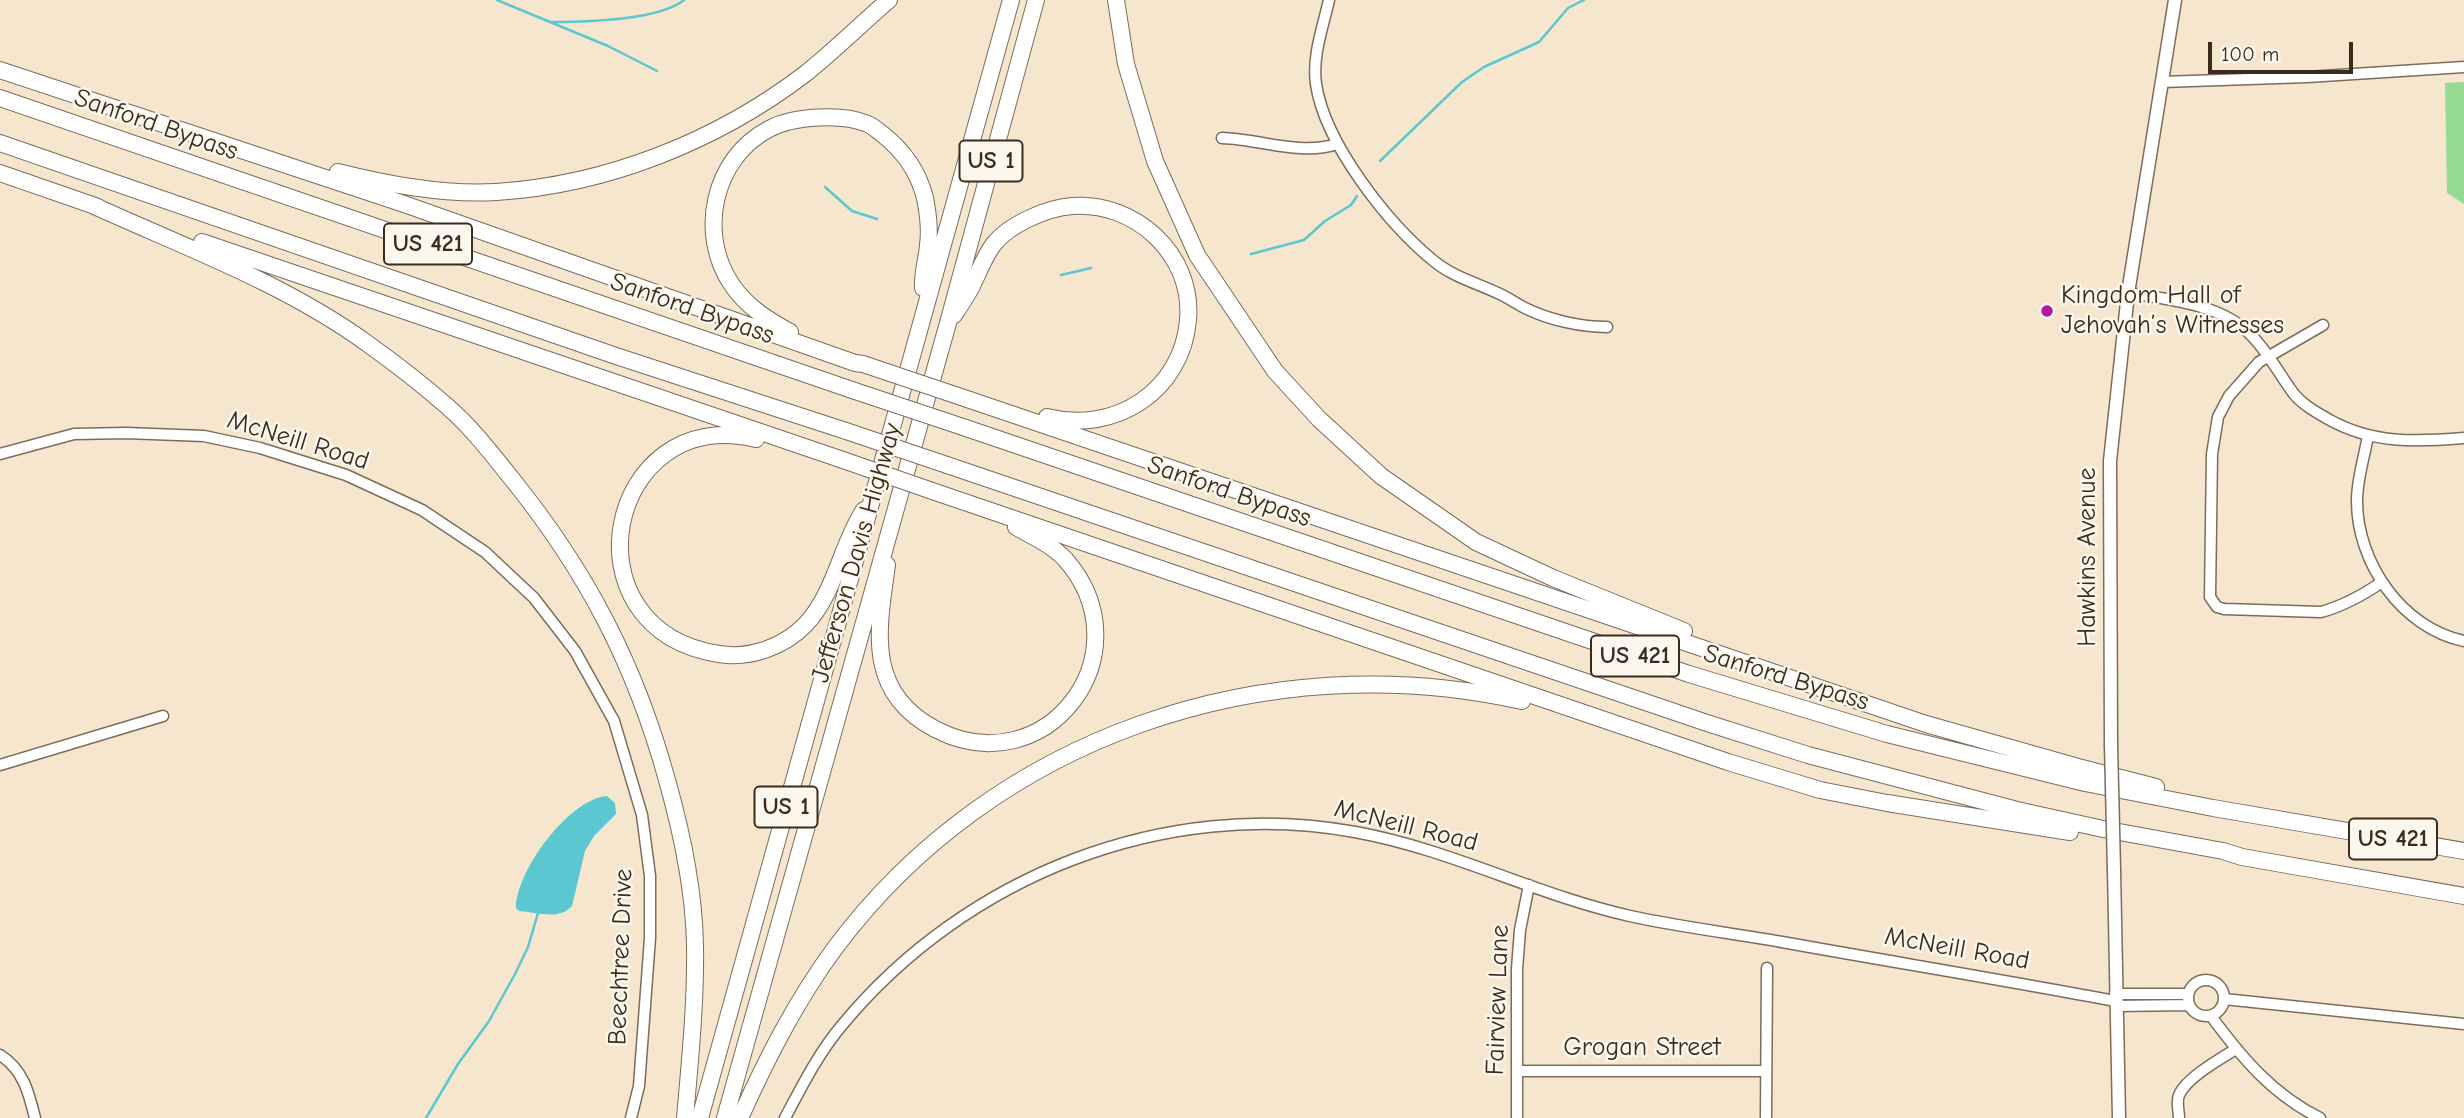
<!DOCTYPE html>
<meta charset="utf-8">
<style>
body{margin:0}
#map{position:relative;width:2464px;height:1118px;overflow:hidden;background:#f6e6ce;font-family:"Comic Neue",sans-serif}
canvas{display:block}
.scale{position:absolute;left:2208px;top:42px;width:145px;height:32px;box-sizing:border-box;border:4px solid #3b2a1e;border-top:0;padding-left:9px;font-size:21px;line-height:24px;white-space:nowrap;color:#3b2a1e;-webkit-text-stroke:5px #fbf7ec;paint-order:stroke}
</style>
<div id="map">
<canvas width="2464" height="1118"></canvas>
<div class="scale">100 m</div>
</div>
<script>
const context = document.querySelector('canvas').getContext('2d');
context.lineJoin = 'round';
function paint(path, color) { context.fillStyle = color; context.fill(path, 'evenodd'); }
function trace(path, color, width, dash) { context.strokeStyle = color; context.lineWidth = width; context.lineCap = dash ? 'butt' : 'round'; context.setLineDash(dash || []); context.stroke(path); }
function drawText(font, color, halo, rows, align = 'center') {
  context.font = font + ' "Comic Neue",sans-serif'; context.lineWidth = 5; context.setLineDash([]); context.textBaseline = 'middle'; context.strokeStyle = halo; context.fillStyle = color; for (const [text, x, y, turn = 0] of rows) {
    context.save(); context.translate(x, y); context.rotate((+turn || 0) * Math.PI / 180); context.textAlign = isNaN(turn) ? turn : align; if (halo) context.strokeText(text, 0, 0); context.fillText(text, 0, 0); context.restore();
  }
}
const green = new Path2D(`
 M2464,82v122l-17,-11 -2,-110z`);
const water = new Path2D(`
 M607,796l8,7 1,11 -22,22 -9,15 -13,55c-14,15 -35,6 -53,5l-3,-3c0,-37 53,-109 91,-112z`);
const stream = new Path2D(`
 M497,0l111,46 49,25
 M550,22c34,0 107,-1 134,-22
 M1380,161l82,-79 22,-15 55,-25 29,-34 16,-8
 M825,187l27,24 25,8
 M1251,254l53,-14 21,-19 26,-16 6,-9
 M1061,275l30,-7
 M426,1118l32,-54 31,-43 26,-47 13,-27 10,-34`);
const minor = new Path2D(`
 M1329,0c-6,27 -17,56 -13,84 9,60 72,140 119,178 20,16 45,22 67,33 8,4 15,9 23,13 24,12 56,19 82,19
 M2162,82l145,-5 157,-10
 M1222,138c38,1 78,18 115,6
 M2128,293c39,6 92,11 121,40 18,17 30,41 45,61 9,11 22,18 34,25 44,25 87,23 136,19
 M2323,325l-64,37 -30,34 -11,21 -6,37 -2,143 7,10 7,2 97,3c22,-6 42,-17 61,-30
 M2368,436c-4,22 -11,43 -11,65 0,62 45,127 107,140
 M0,454l74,-20 52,-1 78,3 56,12 86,27 76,35 63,42 49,46 41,53 39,70 28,94 8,61v62l-11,148 -8,32
 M0,765l163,-49
 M2188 998a18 18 0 1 1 36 0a18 18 0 1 1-36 0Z
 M2115,994h73
 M2224,999l240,25
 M2116,1006l73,-1
 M2211,1016c31,42 62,79 109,102
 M0,1055c23,14 29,38 35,63
 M1517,1071h249
 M785,1118c17,-32 34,-66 58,-94 123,-148 321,-227 512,-192 95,17 181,63 275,84 50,11 101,17 152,26 111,20 222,38 333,59
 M1517,1118v-149l3,-39 9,-45
 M1766,1118l1,-150
 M2179,1118c0,-7 -3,-16 0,-23 7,-17 41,-36 57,-46`);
const major = new Path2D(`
 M2111,745l-1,-284 18,-168 47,-293
 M2114,870l5,248`);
const highway = new Path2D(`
 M1116,0l10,64 29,97 42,94 78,116 44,48 62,57 95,66 77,36 131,53
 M0,70l404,134 451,159 8,1
 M0,98l855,293
 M0,143l616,213 230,75
 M338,172c51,13 105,23 158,20 111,-7 221,-51 309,-118 29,-23 56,-50 84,-74
 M0,173l98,34
 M90,204c94,43 194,79 278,140 28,20 55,41 80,63 24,21 44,47 64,72 75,93 123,185 155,301 15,53 27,109 28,165 1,57 -5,115 -10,173
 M202,242l638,217
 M954,315c6,-9 12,-18 17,-27 7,-14 13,-31 22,-43 15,-20 53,-37 79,-39 62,-5 122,48 116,114 -6,72 -74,114 -141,97
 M790,332c-22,-12 -43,-25 -58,-47 -35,-51 -19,-127 37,-156 24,-13 73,-16 99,-5 4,2 9,6 13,9 22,17 37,37 44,65 3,15 5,32 3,47 -1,14 -6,28 -5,43
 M970,400l956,324 152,43 78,20
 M963,427l726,247 198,60 198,49 128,25 251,43
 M756,439c-149,-36 -196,190 -37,215 31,5 65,-7 87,-30 29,-31 35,-79 58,-114
 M947,465l760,258 101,32 209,55 86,19 120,22 19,6 222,39
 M941,494l787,268 92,28 67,13 183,29
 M887,565c-9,65 -22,127 48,164 111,58 213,-76 130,-170 -13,-14 -33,-23 -49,-32
 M700,1118l311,-1118
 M725,1118l223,-795 88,-323
 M740,1118c27,-60 56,-117 95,-170 158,-212 431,-304 687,-247`);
const majorBridge = new Path2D(`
 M2111,745l3,125`);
const highwayBridge = new Path2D(`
 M863,364l107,36
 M855,391l108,36
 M846,431l101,34
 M840,459l101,35`);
const markers = [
 [2047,311,7,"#b5179e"]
];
const shields = [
 [991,161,63],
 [428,244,88],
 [1635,656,88],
 [786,807,63],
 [2393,839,88]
];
const shieldNames = [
 ["US 1",991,161],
 ["US 421",428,244],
 ["US 421",1635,656],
 ["US 1",786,807],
 ["US 421",2393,839]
];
const streetNames = [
 ["Sanford Bypass",156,125,19],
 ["Sanford Bypass",692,309,19],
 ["McNeill Road",298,441,17],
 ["Sanford Bypass",1229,492,19],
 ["Jefferson Davis Highway",857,553,-74],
 ["Hawkins Avenue",2088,557,-90],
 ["Sanford Bypass",1786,678,17],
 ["McNeill Road",1406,826,14],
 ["McNeill Road",1957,949,10],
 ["Beechtree Drive",621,957,-88],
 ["Fairview Lane",1498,1000,-88],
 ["Grogan Street",1642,1048]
];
const poiNames = [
 ["Kingdom Hall of",2061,296],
 ["Jehovah’s Witnesses",2061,326]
];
paint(green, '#95db93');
paint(water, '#5ac7d1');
trace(stream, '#5ac7d1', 2.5);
trace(minor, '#7c6c5c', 13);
trace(major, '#7c6c5c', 15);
trace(highway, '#7c6c5c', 18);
trace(minor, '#fff', 10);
trace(major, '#fff', 12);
trace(highway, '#fff', 16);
trace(majorBridge, '#7c6c5c', 15, []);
trace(highwayBridge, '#7c6c5c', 18, []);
trace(majorBridge, '#fff', 12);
trace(highwayBridge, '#fff', 16);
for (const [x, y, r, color] of markers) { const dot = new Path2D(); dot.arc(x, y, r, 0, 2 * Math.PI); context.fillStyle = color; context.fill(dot); trace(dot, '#fbf7ec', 2.5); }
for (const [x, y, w] of shields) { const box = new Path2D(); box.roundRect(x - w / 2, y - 20.5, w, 41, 5); context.fillStyle = '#fbf7ec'; context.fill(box); trace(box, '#3b2a1e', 2); }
drawText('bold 24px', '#3b2a1e', null, shieldNames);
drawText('26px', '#3b2a1e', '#fbf7ec', streetNames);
drawText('26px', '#3b2a1e', '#fbf7ec', poiNames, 'left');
</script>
